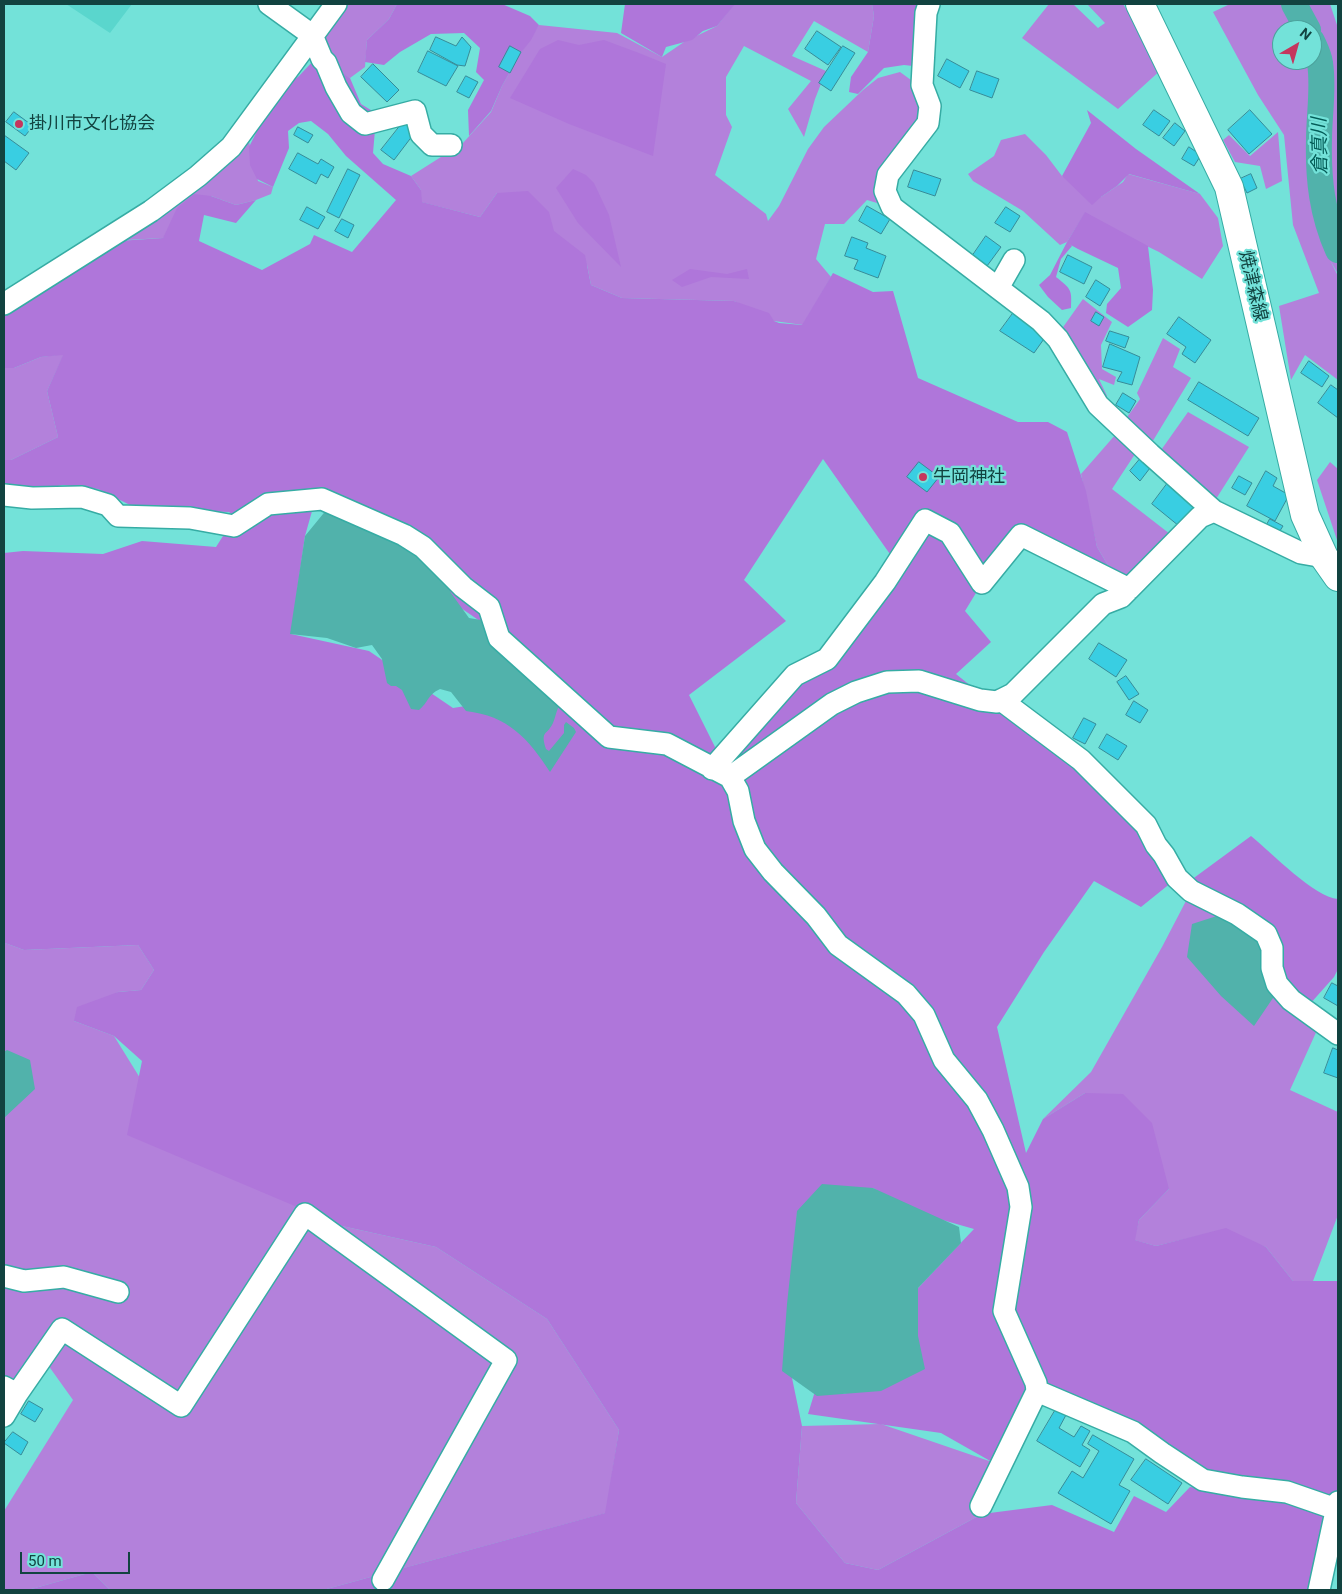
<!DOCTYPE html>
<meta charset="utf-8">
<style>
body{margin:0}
#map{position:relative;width:1342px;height:1594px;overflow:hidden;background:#73e2d9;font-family:Roboto,sans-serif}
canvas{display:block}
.frame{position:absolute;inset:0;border:5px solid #124340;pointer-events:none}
.north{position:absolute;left:1272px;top:20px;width:50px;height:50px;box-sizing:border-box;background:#73e2d9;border:1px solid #4ca29c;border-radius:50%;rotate:38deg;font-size:14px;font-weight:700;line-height:20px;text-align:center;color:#124340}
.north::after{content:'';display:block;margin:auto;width:18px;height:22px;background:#c5365e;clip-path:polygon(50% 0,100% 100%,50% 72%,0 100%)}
.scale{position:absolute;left:20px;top:1552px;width:110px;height:22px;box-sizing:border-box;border:2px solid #124340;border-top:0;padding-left:6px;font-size:15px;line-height:18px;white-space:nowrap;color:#124340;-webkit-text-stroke:4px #73e2d9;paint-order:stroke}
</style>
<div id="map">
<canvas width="1342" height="1594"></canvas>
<div class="frame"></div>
<div class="north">N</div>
<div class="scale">50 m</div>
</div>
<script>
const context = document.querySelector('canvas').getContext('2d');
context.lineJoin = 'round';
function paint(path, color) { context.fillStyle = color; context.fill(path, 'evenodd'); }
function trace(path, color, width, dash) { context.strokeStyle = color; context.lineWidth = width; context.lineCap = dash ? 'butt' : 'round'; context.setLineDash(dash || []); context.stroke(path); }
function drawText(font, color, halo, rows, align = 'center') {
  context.font = font + ' Roboto,"Noto Sans JP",sans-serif'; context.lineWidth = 4.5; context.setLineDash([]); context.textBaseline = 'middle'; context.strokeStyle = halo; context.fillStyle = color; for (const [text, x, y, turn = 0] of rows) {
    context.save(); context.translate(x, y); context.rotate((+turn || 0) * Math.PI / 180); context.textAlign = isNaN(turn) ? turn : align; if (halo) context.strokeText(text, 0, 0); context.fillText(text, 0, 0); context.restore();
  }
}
const built = new Path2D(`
 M66,4h66l-22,29z`);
const green = new Path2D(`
 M340,4h57l-8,15 -22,21 -2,27 -15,11 -24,-15 -12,-25z
 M734,4h138l2,12 -6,36 -54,-31 -22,35 34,15 -11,28 -11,38 -16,-28 23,-28 -67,-35 -18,31v38l6,12 -17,48 51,39 2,7 11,-15 29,-57 16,-22 39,-37 15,-12 22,-6 11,8 19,28 -48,69 5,29 -20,-6 -23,24h-19l-9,35 15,18 -28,48 -29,-4 -40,-20 -112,-3 -31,-13 -4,-20 -90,-72 -17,24 -59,-15v-12l-10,-14 52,-33 28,-31 11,-26 18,-32 19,-29 78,8 45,24 22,-15 33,-16z
 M1049,4h24l25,24 7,-5 -18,-19h36l40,64 -45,41 -96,-71z
 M1230,4h29l2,1 -1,-1h70l8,24v246l-8,-14 8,16v104l-33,-25 -14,25 -12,-74 40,-13 -26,-68 -9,-90 -26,-40 -45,-83zM1282,30h30v30h-30z
 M1278,132l4,49 -16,8 -6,-23 -25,-4 -12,-22 6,-5 21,21z
 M1025,134l21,21 16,21 39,21 22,-15 5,-8 72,20 18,24 5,28 -21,33 -43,-27 -37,-18 -37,-21 -18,29 -7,3 -37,-34 -50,-30 -5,-7 26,-18 7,-16z
 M249,142l9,39 15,6 -2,7 -15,6 -20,5 -25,-9 -48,42 -55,3z
 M1083,299l29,23 -11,23 1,24 14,8 -2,8 -15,-6 8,17 -2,3 -44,-69z
 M1163,338l17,11 -7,18 18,11 -40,66 -26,-24 15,-21 -3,-6z
 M64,354l-17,37 11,46 -47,23h-7v-92h10l27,-11z
 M1188,412l61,35 -33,52 -57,-46z
 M1116,434l19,20 -23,35 58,45 -41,44 -17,-6 -15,-25 -16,-73z
 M1330,462l8,7v74l-21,-63z
 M1187,899l42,11 89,118 -28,62 48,22v103l-25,66h-20l-27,-34 -48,-16 -62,15 -22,-6 5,-20 30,-31 -84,-96 -42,26 48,-47 71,-125z
 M4,940l1,3 19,7 114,-5 16,25 -13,20 -23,2 -44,29 40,15 39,63 189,127 94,21 111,72 72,111 -13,83 -283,77h-213l-18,-18 -64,18h-24v-79l69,-111 -25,-35 -44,22z
 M881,1424l111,38 -10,52 -104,56 -33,-7 -49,-60 6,-77z`);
const forest = new Path2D(`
 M397,4h105l28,12 9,9 -8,15 -11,14 -18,32 -11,25 -22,25 -1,-26 16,-30 -8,-8 4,-24 -16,-15 -33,1 -31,18 -16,13 -19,-3 2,-22 22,-21z
 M625,4h110l-18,22 -14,5 -11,9 -26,7 -4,10 -41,-24z
 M872,4h49l-8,62 -9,-1 -20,3 -26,26 -9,-2 2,-15 17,-25 6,-36z
 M558,40l21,5 25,-5 35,13 27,11 -13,92 -84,-32 -59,-26 30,-49z
 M322,59l28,19 11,26 18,11 -4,15 -2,23 10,11 28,12 10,14 1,12 58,15 17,-24 31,-2 21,21 5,19 31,24 6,30 31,13 112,3 35,12 5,8 5,2 23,2 31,-52 40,19 20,-1 25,87 100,44h30l19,10 19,59 11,56 22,37 -98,-48 -39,47 -17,28 26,31 -35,32 52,42 37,20 36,24 65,65 10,20 21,33 -36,29 -47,-26 -50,71 -47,75 29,126 17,-34 42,-26 38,1 29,29 17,66 -30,31 -4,20 21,6 70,-18 40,19 27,34h45v214l-4,8 -65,-13 -62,-17 -70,-45 -110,-40 -35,74 -51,-29 -133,-19 8,-26 28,6 34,-12 30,-31 10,-63 56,-59 -56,-16 -45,-25 -59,25 -17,-1 -5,166 10,48 -6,77 49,60 33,7 104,-56 70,-9 62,27 20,-36 32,16 24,-25 60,7 82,16 -17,80h-992l282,-77 14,-83 -72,-111 -111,-72 -94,-21 -215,-91 15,-74 -28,-25 -40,-15 3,-14 41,-15 23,-2 13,-20 -16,-25 -114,5 -19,-7 -1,-3v-387l19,-2 80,3 39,-13 74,6 14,-22 55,-21h29l-9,32 -14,98 78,17 84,57 25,-4 19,11 7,-5 6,-1 -17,-79 -38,-26 -55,-78 -80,-31 -47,8 -18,2 -18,14 -8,-7 -91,-3 -40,-20 -35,-4 -30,6 -29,-7v-24h7l47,-23 -11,-46 16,-36 -22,2 -27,11h-10v-64l99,-62 60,-4 14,-30 17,-14 17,2 25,9 20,-5 -20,23 -32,-8 -5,26 63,29 48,-26 4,-9 38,17 44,-52 -50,-44 -18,-22 -17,-13 -12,2 -11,8 1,17 -16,39 -16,-8 -7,-14 -1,-18 16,-32 18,-26 16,-13 15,-16zM823,459l69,98 -60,96 -37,22 -74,84 -32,-64 97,-74 -42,-41z
 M1087,110l49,39 64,45 -71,-20 -12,12 -16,11 -9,8 -30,-29 29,-53z
 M573,169l13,6 8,8 15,32 12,52 -43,-44 -22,-35z
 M1085,212l63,34 5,44 -1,20 -24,17 -22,-14 1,-9 14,-16 -3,-20 -40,-19 -9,-5 3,2 -11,13 -5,18c15,12 16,12 15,31l-9,2 -14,-13 -9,-12 11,-10 17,-33z
 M690,269l37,5 20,-5 2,10 -38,-2 -29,10 -10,-7z
 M1251,836c21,17 63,61 87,63v70l-4,8 -25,28 -122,-122z
 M92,1572l18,18h-82z`);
const water = new Path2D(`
 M1321,182l10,36 7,15v24l-17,-32z
 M332,503l49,22 60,46 10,22 18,25 12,2 9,17 65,61 3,10c-2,5 -3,10 -5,15 -6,13 -13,7 -7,26l3,2 15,-18v-8l2,-3 8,6 2,4 -26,40c-22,-34 -42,-56 -84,-61l-15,-19 -11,-3c-13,6 -11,13 -21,21l-8,-1 -9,-19 -6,-4h-5l-4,-3 -5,-24 -10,-14 -16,3 -29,-10 -37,-4 15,-98z
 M1220,915l41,23 14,57 -21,31 -33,-30 -34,-39 5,-33z
 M7,1050l23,10 5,29 -31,29v-66z
 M822,1184l51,4 86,39 2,16 -43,45v48l7,33 -44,22 -64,5 -35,-25 5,-67 10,-93z`);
const river = new Path2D(`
 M1294,4l14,26
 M1312,41c3,7 7,14 8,22 4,25 -1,52 -1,77 -1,39 3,74 19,110`);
const building = new Path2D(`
 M817,31l24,16 -13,18 -23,-16z
 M436,37l20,9 6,-9 9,10 -6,19 -8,-1 -27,-15z
 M510,46l11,6 -11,21 -11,-6z
 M843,46l12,7 -24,38 -12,-8z
 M428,51l30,15 -12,20 -28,-14z
 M947,59l22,12 -9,17 -22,-12z
 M373,64l26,26 -12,12 -26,-25z
 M977,71l22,8 -7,19 -22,-8z
 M466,76l12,6 -9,16 -12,-6z
 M1154,110l16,11 -11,15 -16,-11z
 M1250,110l22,24 -23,20 -21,-24z
 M14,112l19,14 -8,10 -19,-14z
 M404,121l12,10 -22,29 -13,-10z
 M1175,123l10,8 -11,15 -11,-8z
 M298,127l15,8 -5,8 -14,-8z
 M4,135l25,18 -13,17 -12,-9z
 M1189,147l12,8 -7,11 -12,-7z
 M298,153l20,11 3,-5 13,8 -6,11 -7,-4 -5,10 -27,-15z
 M348,169l12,6 -21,43 -12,-6z
 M914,170l27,9 -6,17 -27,-9z
 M1251,174l6,14 -10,5 -7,-14z
 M867,206l23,13 -9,15 -22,-13z
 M307,207l18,10 -7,12 -18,-9z
 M1006,207l14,9 -10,16 -15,-9z
 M342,219l12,6 -6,13 -13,-7z
 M986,236l15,11 -14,19 -14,-11z
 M852,237l16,6 -2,5 20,8 -8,22 -24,-9 4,-9 -13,-4z
 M1068,255l24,12 -8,17 -24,-12z
 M1096,280l14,9 -10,17 -14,-9z
 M1014,312l32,24 -12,17 -34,-22z
 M1096,312l8,5 -5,9 -8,-5z
 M1179,317l32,23 -16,23 -13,-9 4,-7 -19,-13z
 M1110,331l19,6 -4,11 -19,-7z
 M1110,344l30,13 -8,28 -15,-4 5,-9 -19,-5z
 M1309,361l20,15 -7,11 -21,-14z
 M1199,382l60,36 -11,18 -60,-36z
 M1331,385l7,5v28l-20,-15z
 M1123,393l13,8 -7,12 -13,-8z
 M1140,459l10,9 -10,13 -10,-10z
 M919,462l20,15 -12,15 -20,-15z
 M1266,471l11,7 -4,8 16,9 -14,26 -28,-15z
 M1239,476l13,7 -7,12 -13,-7z
 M1167,484l27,23 -15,19 -27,-22z
 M1270,519l13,7 -7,11 -12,-7z
 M1099,643l28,17 -11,17 -27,-18z
 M1126,676l13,18 -10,6 -12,-18z
 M1134,701l14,9 -8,13 -14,-8z
 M1084,718l12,6 -11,20 -12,-6z
 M1107,734l20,12 -9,14 -19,-12z
 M1332,983l6,3v20l-14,-8z
 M1333,1048l5,2v28l-14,-5z
 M29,1401l14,8 -8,13 -14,-8z
 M1056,1409l10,6 -7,13 15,9 7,-11 9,5 -8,14 8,5 -10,17 -43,-26z
 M13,1432l15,10 -7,13 -17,-12z
 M1093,1435l41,24 -15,26 11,6 -19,33 -53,-31 14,-22 11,7 16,-27 -11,-7z
 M1146,1459l36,24 -14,21 -37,-24z`);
const minor = new Path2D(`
 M269,4l43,31 10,24 4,4 10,24 15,26 14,11 50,-13 6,23 11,11h19
 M929,4l-3,9 -4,72 8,21 -2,17 -40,52 -3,16 7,16 149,114 17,18 40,66 52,49 64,57
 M998,288l16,-28
 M4,304l147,-93 47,-35 33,-29 105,-143
 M4,495l28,3 50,-1 26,8 10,11 72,2 44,8 34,-22 54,-5 82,36 19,12 40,40 26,20 10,31 110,99 58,7 63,33 8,14 6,30 11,28 18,23 43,44 22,29 68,49 18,21 20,45 33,40 16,30 25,57 3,20 -17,104 32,72 1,8 96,41 29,21 41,27 39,7 45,5 49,17
 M1001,700l80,60 65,65 10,20 8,10 13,23 14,13 46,23 29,20 6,14v20l5,16 14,16 47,34
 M712,769l83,-94 32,-16 58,-77 40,-62 25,13 32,50 39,-48 108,54
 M730,777l102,-73 24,-12 31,-10 32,-1 61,19 17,2 16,-8 90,-90 18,-7 79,-80 14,-6 87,42 23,4
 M4,1276l20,5 40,-4 54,15
 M4,1387l13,7 -13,22
 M17,1394l45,-65 119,77 124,-192 201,146 -123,220
 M981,1506l56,-115
 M1319,1590l19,-88`);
const major = new Path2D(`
 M1140,4l89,183 76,328 19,42 14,20`);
const markers = [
 [19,124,5,"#c5365e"],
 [923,477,5,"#c5365e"]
];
const poiNames = [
 ["掛川市文化協会",29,124],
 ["牛岡神社",933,477]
];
const streetNames = [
 ["焼津森線",1252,286,77]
];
const waterNames = [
 ["倉真川",1321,146,-91]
];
paint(built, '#5ad6cd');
paint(green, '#b381db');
paint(forest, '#af76da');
paint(water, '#51b2ab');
trace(river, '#51b2ab', 26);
paint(building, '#39cee2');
trace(building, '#378b98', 1);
trace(minor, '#36aca4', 24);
trace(major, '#36aca4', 30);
trace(minor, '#fff', 21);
trace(major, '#fff', 28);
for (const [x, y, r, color] of markers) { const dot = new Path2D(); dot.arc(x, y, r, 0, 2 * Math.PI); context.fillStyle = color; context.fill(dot); trace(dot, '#73e2d9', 2); }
drawText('18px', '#124340', '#73e2d9', poiNames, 'left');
drawText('18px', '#124340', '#73e2d9', streetNames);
drawText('italic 19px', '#035c57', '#73e2d9', waterNames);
</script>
